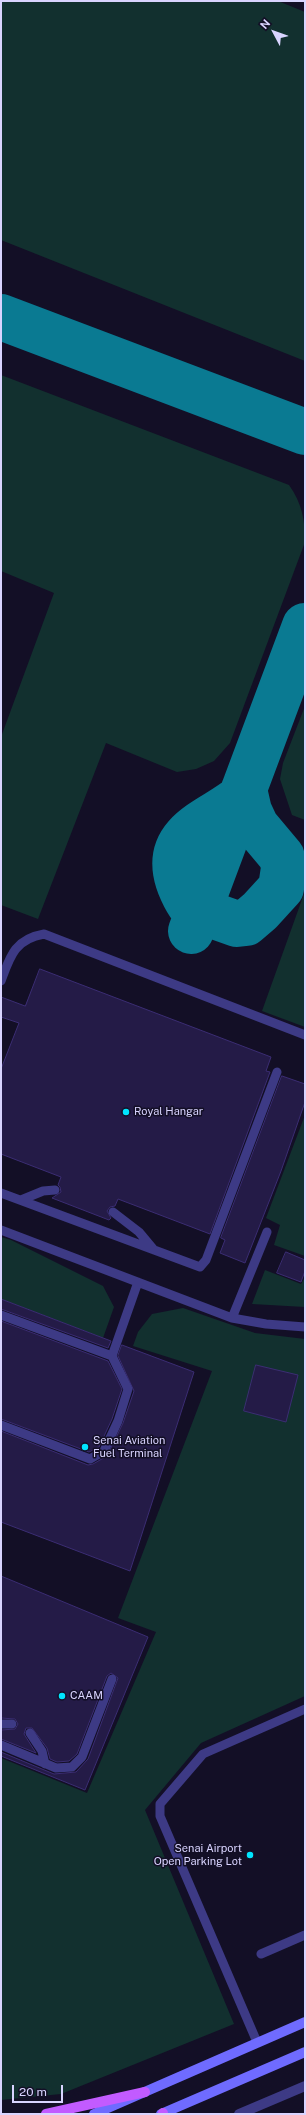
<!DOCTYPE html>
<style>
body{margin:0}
#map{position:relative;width:306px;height:2115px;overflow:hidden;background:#130f26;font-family:"Public Sans",sans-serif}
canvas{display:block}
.frame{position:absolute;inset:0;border:2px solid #d9d4ff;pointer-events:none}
.north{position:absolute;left:254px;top:12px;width:40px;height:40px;-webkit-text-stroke:3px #130f26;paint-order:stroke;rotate:311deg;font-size:11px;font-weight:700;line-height:16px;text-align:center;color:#d9d4ff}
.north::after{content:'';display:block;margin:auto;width:14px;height:18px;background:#d9d4ff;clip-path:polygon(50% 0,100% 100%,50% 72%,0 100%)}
.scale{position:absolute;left:12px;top:2085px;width:51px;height:18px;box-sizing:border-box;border:2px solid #d9d4ff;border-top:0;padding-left:5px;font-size:12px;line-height:14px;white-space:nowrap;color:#d9d4ff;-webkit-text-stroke:3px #130f26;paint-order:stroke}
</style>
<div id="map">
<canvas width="306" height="2115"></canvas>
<div class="frame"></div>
<div class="north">N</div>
<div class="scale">20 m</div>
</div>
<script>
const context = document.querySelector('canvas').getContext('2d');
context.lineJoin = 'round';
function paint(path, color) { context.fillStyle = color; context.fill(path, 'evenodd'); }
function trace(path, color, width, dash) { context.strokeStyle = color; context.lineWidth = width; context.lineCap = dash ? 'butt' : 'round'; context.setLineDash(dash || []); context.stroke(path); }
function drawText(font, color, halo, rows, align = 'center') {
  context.font = font + ' "Public Sans",sans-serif'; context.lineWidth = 3; context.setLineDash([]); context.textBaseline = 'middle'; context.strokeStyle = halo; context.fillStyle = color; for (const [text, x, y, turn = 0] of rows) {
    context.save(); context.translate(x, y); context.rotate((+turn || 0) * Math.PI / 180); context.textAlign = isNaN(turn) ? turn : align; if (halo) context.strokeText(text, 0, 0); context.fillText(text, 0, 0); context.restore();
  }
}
const green = new Path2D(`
 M1,1h277l27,11v349l-304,-121z
 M1,375l288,110c13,18 16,35 16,57l-75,201 -16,18 -18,8 -19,3 -71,-29 -68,176 -37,-14v-168l53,-144 -53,-22z
 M305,706v114l-13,-5 -12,-36 3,-16z
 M305,891v136l-43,-16z
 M305,1115v141l-31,-11 6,-20 -14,-7z
 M1,1237l10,3 92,46 11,21 -11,31 -102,-39z
 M265,1270l36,14 4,-7v30l-53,-3z
 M183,1308l72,25 50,6v357l-104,47 -56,67 89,214 -173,70 -60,6v-342l86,35 69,-161 -38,-14 94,-247 -79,-25 5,-14 14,-18z`);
const taxiway = new Path2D(`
 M1,317l304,115
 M242,796c-26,23 -73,33 -66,76 2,12 9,27 16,36l45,16 9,-1 14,-12 21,-23 3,-20 -2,-11 -26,-31 -7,-15 -5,-22
 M191,931l114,-305`);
const building = new Path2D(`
 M40,969l231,88 -5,14 4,1 -60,162 -92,-35 -3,7 -5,1 -3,4 4,7 -2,2 -57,-22 9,-6 -1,-5 -2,-2 3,-8 -60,-23v-85l18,-46 -18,-6v-20l24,9z
 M282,1076l23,8v18l-24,69 -36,92 -25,-10 5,-13 -4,-2z
 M286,1252l19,8v11l-4,11 -24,-9z
 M1,1299l110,42 -3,7 -107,-39z
 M1,1321l107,40 14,28 -10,30 -13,28 -10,5 -88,-33z
 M122,1345l72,27 -64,199 -129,-49v-91l87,34 5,-1 14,-8 16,-33 11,-32 -16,-35z
 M256,1365l42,10 -12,47 -42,-11z
 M1,1576l147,61 -63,153 -84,-34v-4l53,22 22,-2 12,-13 30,-81 -7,-5 -4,3 -30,78 -8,7 -12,1 -7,-3 -3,-11 -15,-20h-6l-2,6 12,19 -35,-14v-9l14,-1 3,-5 -3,-5 -14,-1z`);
const lane = new Path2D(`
 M1,981c9,-25 14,-42 43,-47l261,101
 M1,1193l199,74 6,-7 71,-188
 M21,1200l22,-9 12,-1
 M113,1212l26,20 15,18
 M1,1230l231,88 34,6 39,3
 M1,1315l111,41 16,33 -10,32 -14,30 -14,8 -89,-34
 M232,1318l35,-86
 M112,1356l26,-74
 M1,1724h11
 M30,1733l12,18 3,13
 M1,1745l55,23 16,-1 10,-10 30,-78
 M261,1954l44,-19
 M257,2042l-97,-226v-12l43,-50 102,-45`);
const street = new Path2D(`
 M239,2114l66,-28`);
const secondary = new Path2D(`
 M94,2114l211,-92
 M161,2114l144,-62`);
const primary = new Path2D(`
 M46,2114l99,-22
 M163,2114v-1`);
const markers = [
 [126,1112,4,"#00e5ff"],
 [85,1447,4,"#00e5ff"],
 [62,1696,4,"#00e5ff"],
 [250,1855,4,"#00e5ff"]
];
const poiNames = [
 ["Royal Hangar",134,1112],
 ["Senai Aviation",93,1441],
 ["Fuel Terminal",93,1454],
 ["CAAM",70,1696],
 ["Senai Airport",242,1849,"right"],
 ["Open Parking Lot",242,1862,"right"]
];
paint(green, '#12302f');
trace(taxiway, '#0a7a92', 46);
paint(building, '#241b47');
trace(building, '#3b2d73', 1);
trace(lane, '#3d3a85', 9);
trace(street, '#3d3a85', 10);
trace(secondary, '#6f6bff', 10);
trace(primary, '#c25bff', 10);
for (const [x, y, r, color] of markers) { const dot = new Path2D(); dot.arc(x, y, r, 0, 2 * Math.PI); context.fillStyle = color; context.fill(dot); trace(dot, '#130f26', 1.5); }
drawText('11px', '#d9d4ff', '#130f26', poiNames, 'left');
</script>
